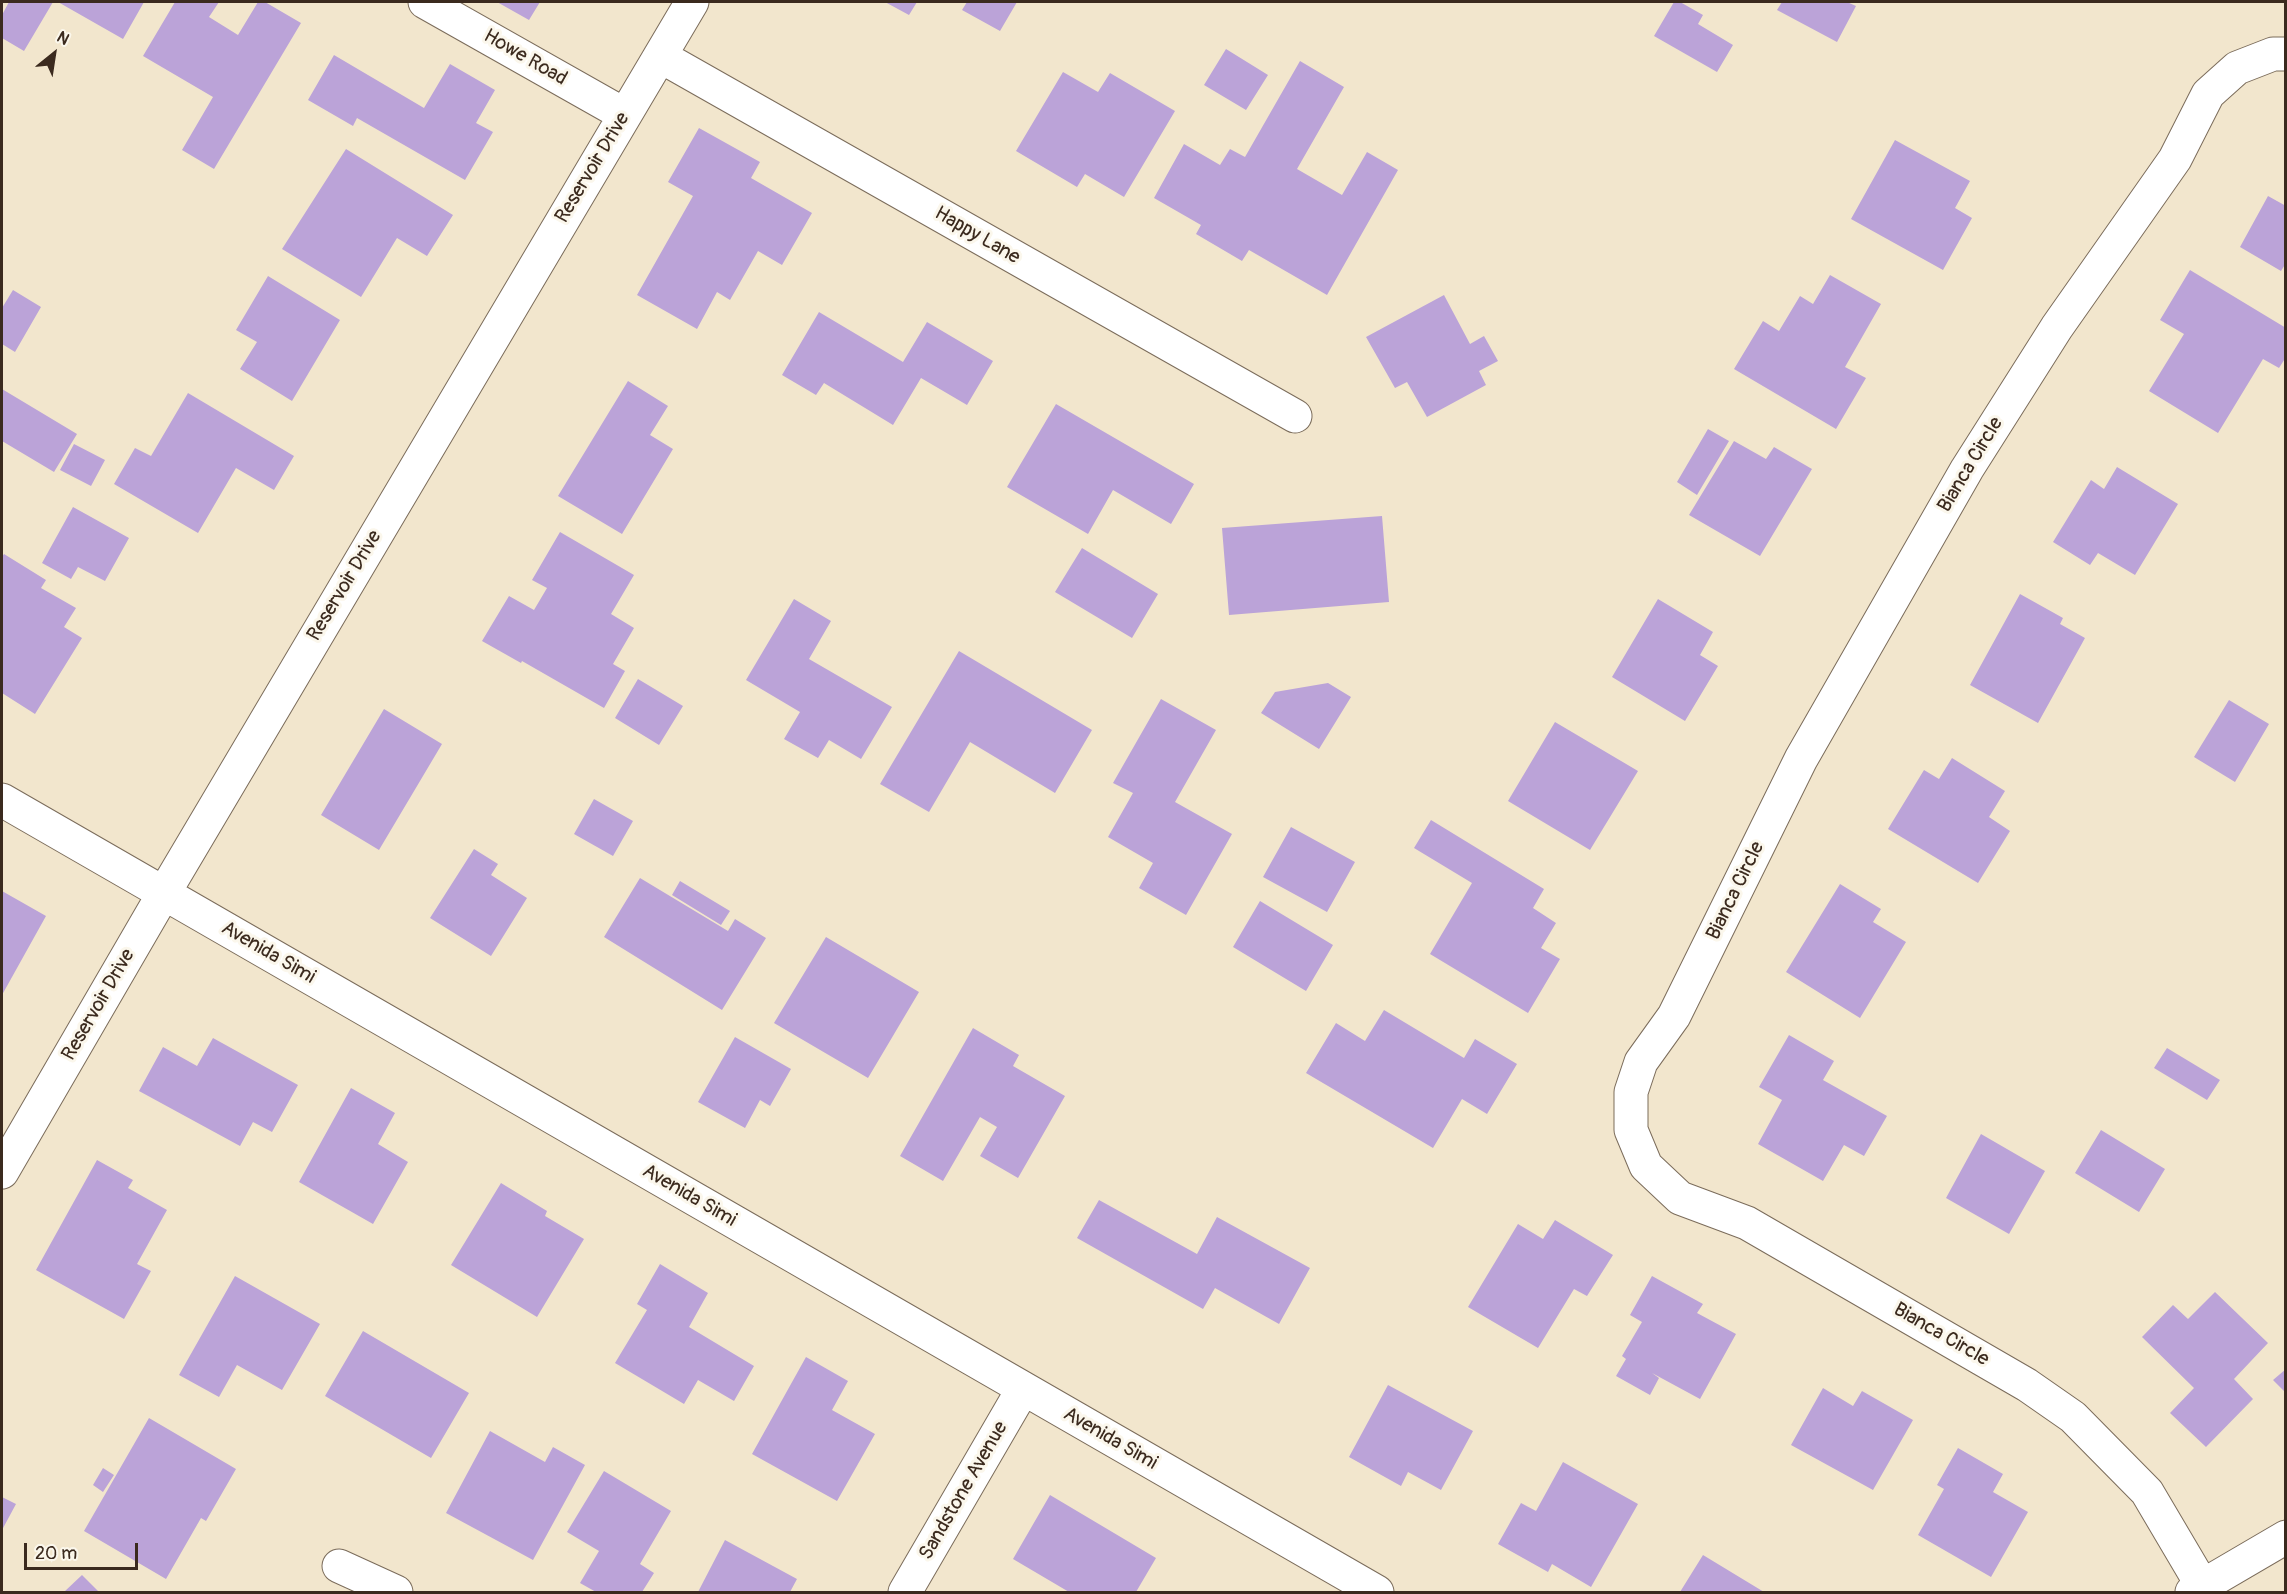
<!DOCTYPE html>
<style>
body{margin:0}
#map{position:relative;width:2287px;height:1594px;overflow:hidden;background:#f2e6cd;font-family:Pangolin,sans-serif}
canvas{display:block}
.frame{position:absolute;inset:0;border:3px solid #3b2a1e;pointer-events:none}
.north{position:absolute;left:24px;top:24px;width:60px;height:60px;-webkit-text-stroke:4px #fbf7ec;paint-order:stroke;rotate:30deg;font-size:16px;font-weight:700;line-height:24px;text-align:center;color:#3b2a1e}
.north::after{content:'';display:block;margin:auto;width:21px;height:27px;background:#3b2a1e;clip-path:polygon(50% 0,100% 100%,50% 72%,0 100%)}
.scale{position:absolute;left:24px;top:1543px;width:114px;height:27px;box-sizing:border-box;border:3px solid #3b2a1e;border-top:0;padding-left:8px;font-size:18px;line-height:21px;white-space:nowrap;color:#3b2a1e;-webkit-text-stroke:4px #fbf7ec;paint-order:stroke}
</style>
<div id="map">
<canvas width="2287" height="1594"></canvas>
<div class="frame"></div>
<div class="north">N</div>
<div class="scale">20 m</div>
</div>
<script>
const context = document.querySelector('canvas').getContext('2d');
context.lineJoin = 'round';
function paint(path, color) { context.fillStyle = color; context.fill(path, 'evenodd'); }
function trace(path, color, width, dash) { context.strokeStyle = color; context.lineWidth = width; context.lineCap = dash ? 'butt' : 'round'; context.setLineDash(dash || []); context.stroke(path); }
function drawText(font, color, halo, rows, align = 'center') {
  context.font = font + ' Pangolin,sans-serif'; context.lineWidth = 6; context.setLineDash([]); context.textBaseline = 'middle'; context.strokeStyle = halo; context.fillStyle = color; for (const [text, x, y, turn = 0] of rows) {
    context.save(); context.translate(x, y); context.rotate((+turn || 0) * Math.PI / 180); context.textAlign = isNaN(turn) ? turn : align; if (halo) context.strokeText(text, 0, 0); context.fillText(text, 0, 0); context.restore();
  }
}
const building = new Path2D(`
 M9,2h44l-29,49 -22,-13v-23z
 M58,2h86l-21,37z
 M175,2h44l-10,15 29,18 20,-33h7l36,21 -87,146 -32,-19 31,-53 -70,-41z
 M497,2h43l-11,18z
 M885,2h32l-8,13z
 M967,2h50l-17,29 -38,-21z
 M1674,2h6l23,13 -5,9 35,21 -16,27 -63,-36z
 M1782,2h65l9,4 -19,36 -60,-32z
 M1226,49l42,26 -22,35 -42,-25z
 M334,55l90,53 26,-44 45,26 -19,33 17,9 -28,48 -108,-62 -4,8 -45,-26z
 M1300,61l44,26 -47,82 45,26 25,-43 31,18 -71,125 -78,-45 -7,11 -46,-27 5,-9 -47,-27 30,-54 36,21 10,-16 15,8z
 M1063,72l35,20 12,-19 65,38 -51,86 -39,-23 -8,13 -61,-36z
 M699,128l61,34 -9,16 61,35 -30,52 -24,-14 -28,49 -13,-8 -20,37 -60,-34 56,-99 -25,-14z
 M1895,140l75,41 -15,27 17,10 -29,52 -92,-51z
 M346,149l107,66 -26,41 -30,-18 -36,59 -79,-48z
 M2268,196l18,10v57l-5,8 -41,-24z
 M2190,270l96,58v29l-7,11 -16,-9 -45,74 -69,-42 35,-57 -24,-14z
 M1830,275l51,29 -36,63 21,11 -30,51 -102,-60 29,-48 16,10 21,-35 13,8z
 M268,276l72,44 -48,81 -52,-32 17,-27 -21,-12z
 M13,290l28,17 -26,45 -13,-8v-36z
 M1444,295l26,49 14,-8 14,25 -19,10 7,14 -59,32 -20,-35 -12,6 -29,-51z
 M819,312l84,50 24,-40 66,39 -26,44 -46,-27 -28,47 -69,-42 -8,12 -34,-20z
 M628,381l40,25 -18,29 23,14 -51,85 -64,-38z
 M2,389l75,45 -23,38 -52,-31z
 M188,393l106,63 -20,34 -38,-22 -38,65 -84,-49 21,-36 16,8z
 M1056,404l138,80 -23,40 -58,-34 -25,44 -81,-47z
 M1708,429l21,12 -32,54 -20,-13z
 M1734,441l32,18 8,-12 38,22 -52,87 -71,-41z
 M74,444l31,16 -14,26 -31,-16z
 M2117,467l61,37 -43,71 -37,-22 -8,12 -37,-23 38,-62 13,9z
 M73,507l56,31 -24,43 -27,-14 -7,12 -29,-16z
 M1382,516l7,86 -160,13 -7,-87z
 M560,532l74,43 -23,39 23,14 -21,36 12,7 -21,37 -82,-47 -1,2 -39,-22 27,-45 25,14 13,-22 -15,-8z
 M1082,548l76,46 -26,44 -77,-46z
 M4,554l42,26 -5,8 35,20 -12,19 18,11 -47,76 -33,-21v-136z
 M2020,594l43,24 -3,6 25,14 -47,85 -68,-38z
 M794,599l37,22 -22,38 83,48 -31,52 -32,-19 -11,18 -34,-19 16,-27 -54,-32z
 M1658,599l55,33 -13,23 18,11 -33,55 -73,-44z
 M959,651l133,79 -37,63 -85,-51 -41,70 -49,-28z
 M638,679l45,27 -24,39 -44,-27z
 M1328,683l23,14 -32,52 -58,-36 14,-21z
 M1161,699l55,31 -41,72 57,32 -46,81 -47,-27 14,-25 -45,-26 25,-44 -20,-10z
 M2229,700l40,24 -34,58 -41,-25z
 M384,709l58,35 -63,106 -58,-35z
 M1555,722l83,49 -48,79 -82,-49z
 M1952,758l53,33 -16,26 21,14 -32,52 -90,-54 36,-59 15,9z
 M594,799l39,22 -20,35 -39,-22z
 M1431,820l113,69 -11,19 23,15 -15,25 19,11 -32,54 -98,-59 42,-71 -58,-35z
 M1291,827l64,35 -28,50 -64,-35z
 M474,849l24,15 -7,11 36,23 -36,58 -61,-38z
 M640,878l88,53 7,-12 31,19 -44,72 -118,-73z
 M680,881l50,30 -9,14 -49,-30z
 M1840,884l41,25 -8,13 33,20 -46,76 -74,-46z
 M2,891l44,25 -44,79z
 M1260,901l73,44 -27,46 -73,-44z
 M826,937l93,55 -51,86 -94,-55z
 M1384,1010l80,48 11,-19 42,25 -30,50 -25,-15 -29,49 -127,-75 30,-50 29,18z
 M973,1028l46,27 -6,11 52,30 -47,82 -38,-22 17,-29 -17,-10 -37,64 -43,-25z
 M1789,1035l45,26 -11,19 64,36 -23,40 -20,-11 -21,36 -65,-37 24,-44 -23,-13z
 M735,1037l56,32 -21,37 -10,-6 -15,28 -47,-26z
 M213,1038l85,47 -26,47 -19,-10 -13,24 -101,-55 24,-44 34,19z
 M2167,1048l53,32 -13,20 -53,-32z
 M351,1088l44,25 -17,31 30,18 -35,62 -74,-42z
 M2101,1130l64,39 -26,43 -64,-39z
 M1981,1134l64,37 -36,63 -63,-36z
 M97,1160l36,20 -5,8 39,22 -30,54 14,7 -27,48 -88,-49z
 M501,1183l46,28 -2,5 39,23 -47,78 -86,-52z
 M1099,1200l98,54 20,-37 93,51 -31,56 -64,-36 -12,21 -126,-71z
 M1555,1220l58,35 -26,41 -13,-7 -36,59 -70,-41 50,-83 25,15z
 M660,1264l48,29 -19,34 65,39 -20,35 -36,-21 -14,24 -69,-41 32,-53 -10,-6z
 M235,1276l85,48 -38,66 -45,-25 -18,32 -40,-22z
 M1652,1276l51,28 -6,9 39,21 -36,65 -48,-26 7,5 -9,17 -34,-19 10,-17 -4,-3 20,-34 -12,-7z
 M2215,1292l53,51 -34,36 19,20 -47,48 -36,-34 24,-25 -52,-51 31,-32 15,14z
 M363,1331l106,62 -38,65 -106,-62z
 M806,1357l42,24 -16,29 43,24 -38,67 -85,-47z
 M2286,1369v24l-13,-13z
 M1388,1385l85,46 -32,59 -33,-18 -7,14 -52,-29z
 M1823,1388l30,18 9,-15 51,29 -40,70 -82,-45z
 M149,1418l87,51 -30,52 -5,-3 -35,61 -82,-48z
 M490,1431l55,31 8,-15 32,18 -52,95 -87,-47z
 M1958,1448l45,26 -10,18 35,20 -37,65 -73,-42 26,-46 -7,-4z
 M1563,1462l75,42 -47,83 -39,-23 -4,8 -50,-28 23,-41 15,8z
 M103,1468l11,7 -11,17 -10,-7z
 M604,1471l67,40 -31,53 14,9 -12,19h-46l-16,-9 19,-32 -32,-19z
 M1050,1495l106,63 -20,34h-67l-56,-33z
 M2,1497l14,7 -14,26z
 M725,1540l72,39 -7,13h-92z
 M1703,1555l61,37h-84z
 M82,1575l17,17h-35z`);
const minor = new Path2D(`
 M425,2l200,113
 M660,56l635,360
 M2,800l1375,792
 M2,1172l162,-279 528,-891
 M339,1566l57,26
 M905,1592l118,-203
 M2192,1592l94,-55
 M2206,1592l-59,-100 -74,-75 -46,-32 -280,-162 -67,-25 -34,-32 -15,-36v-38l10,-30 33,-46 127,-257 166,-290 90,-142 118,-168 33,-65 29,-26 36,-14h13`);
const streetNames = [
 ["Howe Road",525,58,30],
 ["Reservoir Drive",593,168,-59],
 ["Happy Lane",977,236,30],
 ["Bianca Circle",1971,465,-59],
 ["Reservoir Drive",345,586,-59],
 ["Bianca Circle",1736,891,-64],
 ["Avenida Simi",268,953,30],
 ["Reservoir Drive",99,1005,-60],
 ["Avenida Simi",689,1196,30],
 ["Bianca Circle",1941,1335,30],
 ["Avenida Simi",1110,1439,30],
 ["Sandstone Avenue",964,1491,-60]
];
paint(building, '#bba3d8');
trace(minor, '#7b6c5b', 35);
trace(minor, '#fff', 33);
drawText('20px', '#3b2a1e', '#fbf7ec', streetNames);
</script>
